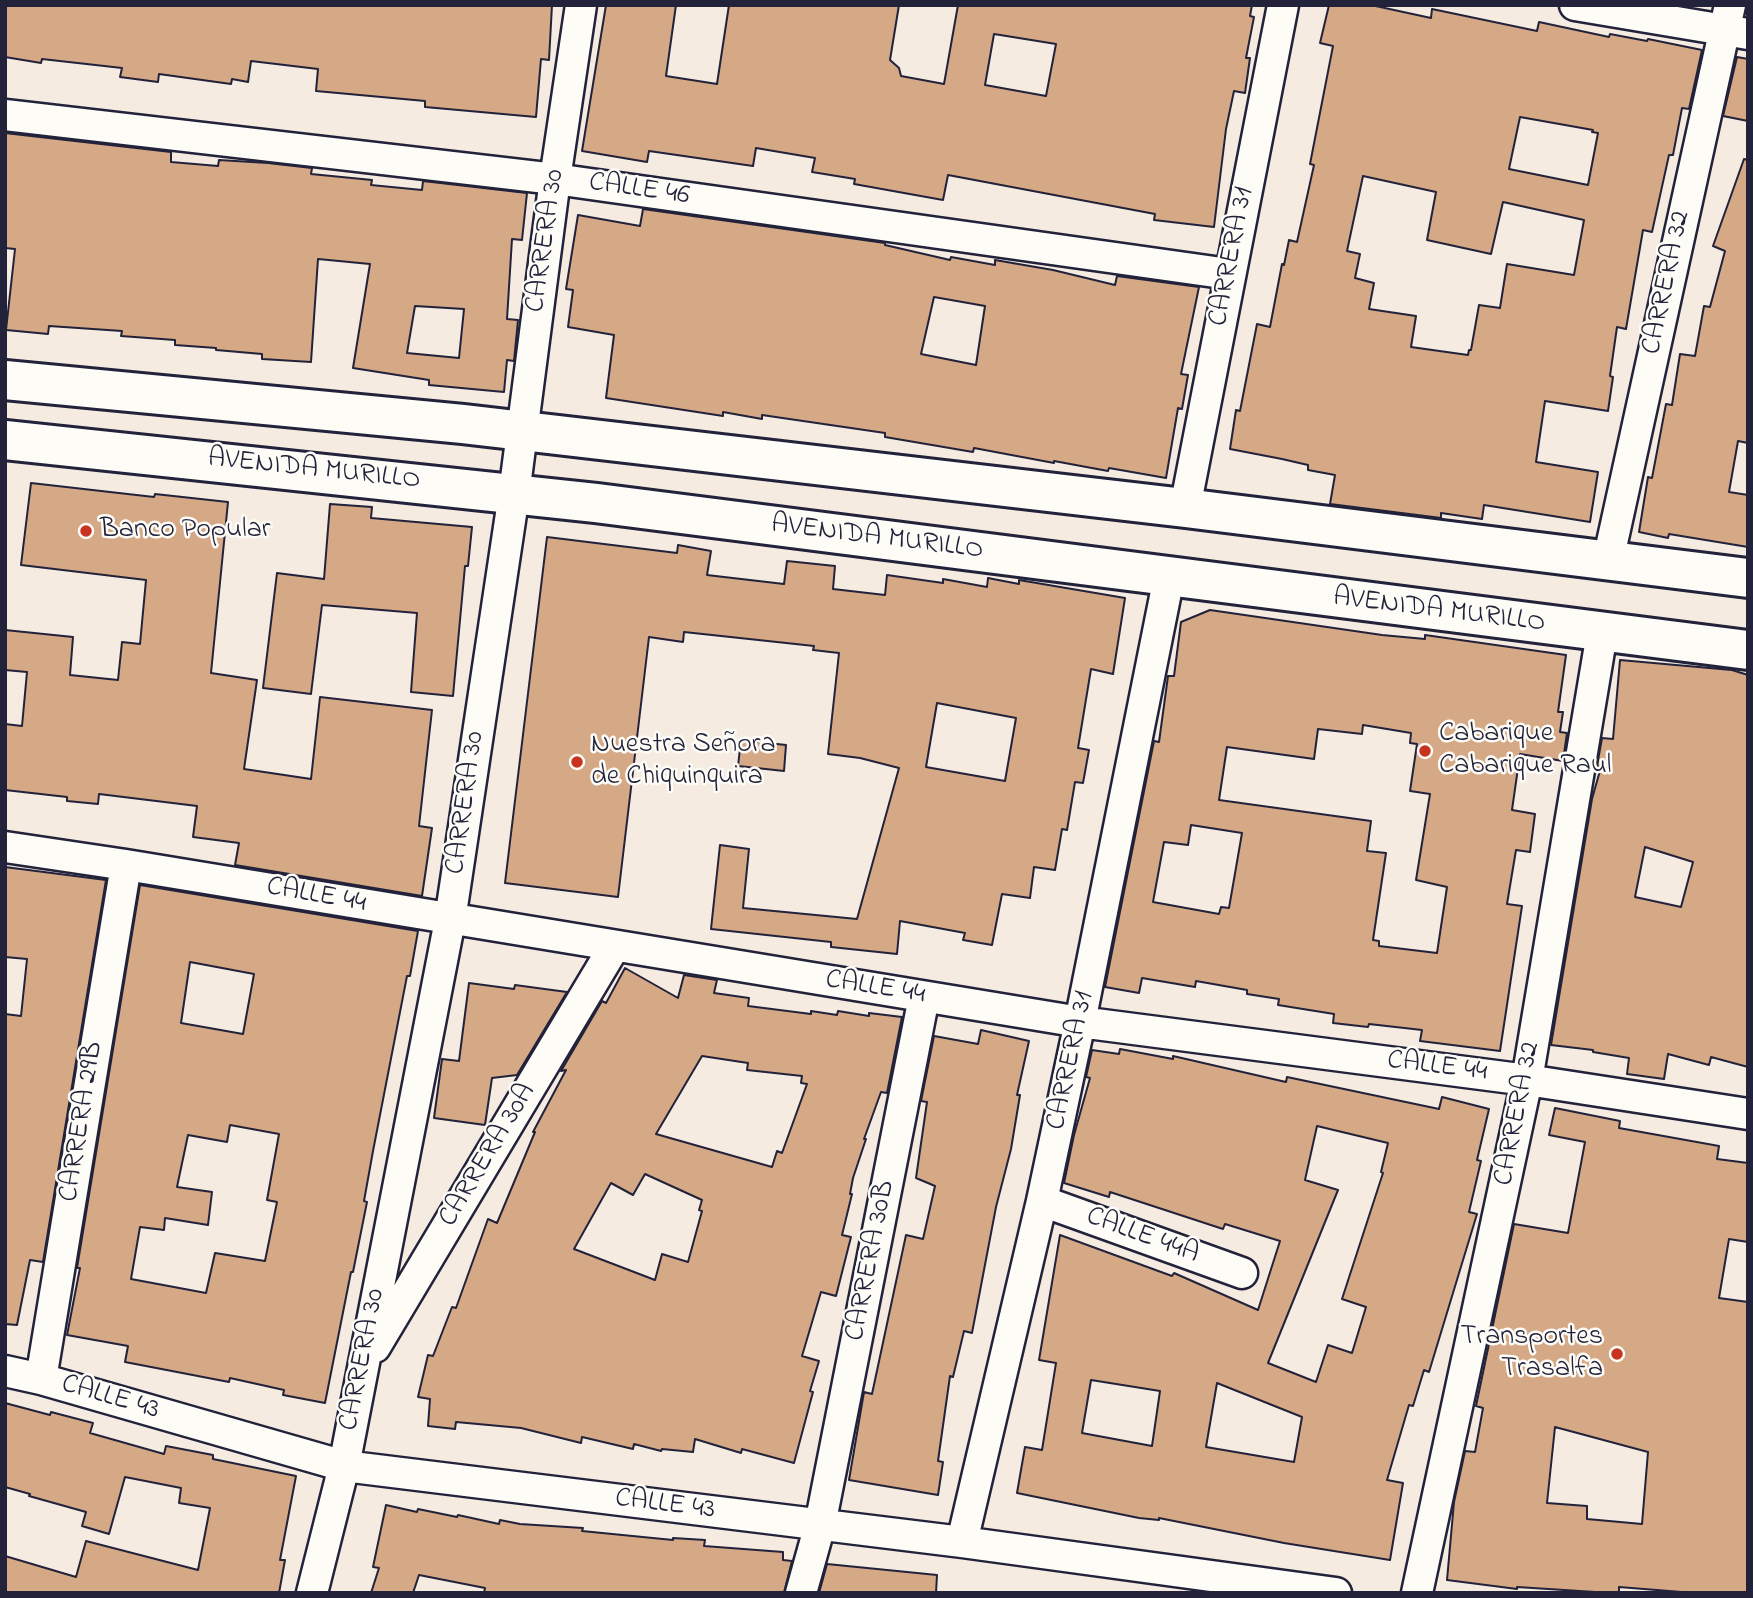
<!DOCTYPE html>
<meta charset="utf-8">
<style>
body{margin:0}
#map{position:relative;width:1753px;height:1598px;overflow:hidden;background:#f5ebe0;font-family:"Indie Flower",sans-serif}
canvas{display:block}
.frame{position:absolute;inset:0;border:7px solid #22223b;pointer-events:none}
</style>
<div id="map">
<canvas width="1753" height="1598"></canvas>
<div class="frame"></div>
</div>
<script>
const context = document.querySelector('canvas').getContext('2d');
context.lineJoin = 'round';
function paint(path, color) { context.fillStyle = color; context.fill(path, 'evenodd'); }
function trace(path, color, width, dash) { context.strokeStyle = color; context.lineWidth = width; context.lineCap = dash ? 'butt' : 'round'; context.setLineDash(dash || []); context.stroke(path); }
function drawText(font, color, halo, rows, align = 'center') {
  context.font = font + ' "Indie Flower",sans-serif'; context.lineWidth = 5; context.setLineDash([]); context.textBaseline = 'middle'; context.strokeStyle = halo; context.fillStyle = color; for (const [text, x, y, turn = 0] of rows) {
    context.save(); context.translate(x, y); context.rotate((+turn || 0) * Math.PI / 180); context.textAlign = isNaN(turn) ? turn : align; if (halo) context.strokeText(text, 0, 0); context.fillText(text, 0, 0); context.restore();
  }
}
const building = new Path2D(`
 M5,5h547l-3,55 -8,-1 -5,58 -111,-10v-6l-109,-10 2,-22 -67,-8 -3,21 -16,-3 -1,5 -72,-10 -1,8 -38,-5 2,-9 -80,-9 -1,4 -36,-6z
 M606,5h70l-10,71 51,8 12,-79h170l-9,55 9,8 2,8 43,8 14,-79h294l-2,11 4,1 -8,41h4l-5,35 -11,-2 -8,38 -12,98 -60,-7 1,-6 -207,-39 -5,25 -89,-16 1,-5 -43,-7 3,-14 -59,-10 -3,18 -104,-15 -2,11 -65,-11zM994,34l62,10 -10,52 -61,-11z
 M1329,5h42l60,13 1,-9 105,22 2,-9 70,15 1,-3 37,7 1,-2 54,11 -13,59 -7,-1 -9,47h-4l-17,77 -9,-2 -17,99 -9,-2 -7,49 3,1 -5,34 -63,-10 -9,61 62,10 -8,50 -106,-17 -2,14 -41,-6v5l-111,-14 5,-29 -27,-5v-5l-26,-6 -52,-10 6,-39 4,1 17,-87 13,3 12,-63 2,1 5,-25 8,2 17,-77 -4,-1 23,-118 -13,-3zM1520,117l73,13 -1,2 6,1 -10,52 -79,-16zM1363,176l73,16 -9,48 64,14 12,-52 81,18 -10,55 -67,-11 -7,44 -21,-3 -8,45h-2l-1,5 -57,-8 5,-31 -47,-7 5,-26 -19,-5 5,-24 -13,-3z
 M1737,57l11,2v62l-25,-5z
 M5,133l166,19v10l47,4 1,-6 49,3 44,5 -1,6 61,6 -1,5 51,5 1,-9 104,12 -5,47 -10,-1 -5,80 11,1 -4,41 -7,-1 -3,32 -75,-7v-5l-76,-12 17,-104 -52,-5 -7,103 -49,-3v-5l-46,-4v-2l-41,-3v-5l-54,-4 1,-5 -73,-5 -1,8 -42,-4 9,-81 -10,-1zM415,306l49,3 -5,49 -52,-5z
 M1744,159l4,1v283l-10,-2 -9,51 19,3v52l-79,-13 -1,4 -29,-6 9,-55 4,1 14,-74 6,1 8,-51 15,2 9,-50 6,1 15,-56 -12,-5z
 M643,209l242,34v2l65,15 1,-3 44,8v-5l58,10 62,15 2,-9 82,11 -18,87 7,1 -6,34 -4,-1 -12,70 -57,-10 -1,3 -54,-10v2l-80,-15 -1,4 -88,-15v-4l-123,-18v4l-39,-7v4l-117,-18 8,-63 -46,-8 5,-37 -7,-1 12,-74 62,11zM934,297l51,9 -9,59 -55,-11z
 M31,483l123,14 1,-3 73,8 -17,171 46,7 -13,89 67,10 9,-82 112,13 -13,116 13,2 -10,68 -187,-31 4,-22 -46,-6 4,-31 -98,-12 -1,10 -31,-3v-4l-62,-7v-66l17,2 5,-54 -22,-2v-40l68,7 -3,38 48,5 4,-38 18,2 6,-64 -125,-15z
 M330,504l42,3 -1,11 101,9 -4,39h-3l-12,130 -42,-4 6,-79 -95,-8 -11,89 -48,-6 14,-115 47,6z
 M547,537l130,16 1,-8 33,6 -4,24 77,9 3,-23 48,5 -2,23 52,6 2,-20 56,8v-4l44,8 1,-9 31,6v-4l106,18 -12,76 -22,-5 -13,79 11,2 -6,33 -8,-1 -8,48 -5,-1 -7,41 -21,-3 -4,31 -28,-4 -10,51 -29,-5 2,-7 -65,-12 -3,33 -66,-7v-5l-120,-13 9,-84 29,4 -6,59 114,11 42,-151 -39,-10 -32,-4 11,-101 -26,-3 1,-4 -130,-14 -1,10 -34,-5 -31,260 -113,-14zM937,703l79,15 -11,63 -79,-14z
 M1210,610l172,25 43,4v-4l141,20 -8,57h5l-3,20 7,1 -4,28 -43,-7 -8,56 23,4 -5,38 -14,-2 -9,54 15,2 -22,145 -80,-10 2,-11 -53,-6 -1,3 -35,-4 1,-9 -56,-9 1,-6 -32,-5v-4l-51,-9 -1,6 -53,-9 -3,15 -34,-6 49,-246 5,1 9,-66h6l7,-54zM1363,725l48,8 -1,10 7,1 -7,47 20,3 -14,86 31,7 -10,66 -58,-7v-5l-6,-1 13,-87 -19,-2 4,-30 -152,-21 8,-53 87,12 4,-30 44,5zM1191,825l51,8 -13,75 -8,-1 -2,7 -66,-12 11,-60 24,3z
 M1620,660l112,10 16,5v392l-37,-10 -2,8 -41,-11 -4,25 -37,-5 2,-16 -36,-6v-2l-42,-5 41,-246 9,-32 -4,-1 5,-28 11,1zM1645,847l48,15 -12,45 -46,-10z
 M741,740l45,5 -2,26 -46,-5z
 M5,867l101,13 -63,382 -13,-2 -13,65 -12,-1v-310l16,2 6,-57 -22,-2z
 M140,885l278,46 -8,45h-3l-34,175 -9,50 3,1 -14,70h-2l-26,131 -42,-8 1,-5 -54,-12 -1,4 -104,-20 3,-16 -61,-11 13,-67h-3zM190,962l64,12 -11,60 -62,-11zM230,1125l49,9 -12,66 10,2 -12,59 -50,-8 -9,40 -75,-14 9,-52 24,3 1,-12 43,7 4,-33 -35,-5 11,-52 39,7z
 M625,968l53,30 6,-23 33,5 -3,13 35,5 -1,8 63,8v-3l26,4 1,-4 31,5v-3l33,4 -15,76 -6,-1 -17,47h2l-13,39 -3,16h2l-10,41 9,2 -15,59 -15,-4 -19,64 17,5 -9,30 3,1 -19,71 -52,-14 -1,4 -46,-14 -2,13 -31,-3 -1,2 -27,-7 -1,5 -51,-12 -1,6 -60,-15 -65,-6 -1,7 -27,-3 2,-27 -12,-2 10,-42 5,1 19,-49 4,1 32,-89 9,4 38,-91h-2l33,-62 -5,1 41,-70 4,2zM702,1056l46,7 -1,7 55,6 -1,7 6,1 -25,69 -5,-2 -5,16 -116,-33zM645,1174l57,26 -3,10 3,1 -14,51 -26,-8 -7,26 -81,-31 37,-66 22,12z
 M469,983l45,6 1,-4 52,7 -50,83 -25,3 -7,47 -51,-7 8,-59 17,2z
 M981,1030l48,11 -12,54h3l-9,54 -15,58 -24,126 -8,-2 -11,46 -3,-1 -12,85 5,1 -5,33 -89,-15 15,-88 8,2 34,-159 17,4 12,-53 -19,-8 11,-76 -6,-1 13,-65 44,8z
 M1120,1049l53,10v-3l113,26 1,-5 152,32 3,-12 47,12 -12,51 4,1 -12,51 8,2 -48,158 -5,-2 -11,36 -4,-1 -22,75 16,3 -13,77 -106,-17 -125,-25v2l-20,-2 -122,-25 8,-46 17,3 14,-87 -17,-3 21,-125 112,41 2,-3 84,37 22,-69 -55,-17 -2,5 -113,-37 -1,5 -45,-14 10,-48 16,-57 -4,-1 6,-27 27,4zM1317,1126l71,17 -7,29 2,1 -41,126 24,8 -14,46 -24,-8 -12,37 -48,-19 70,-173 -33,-10zM1091,1380l69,11 -8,55 -70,-13zM1217,1383l85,34 -8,45 -88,-15z
 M1555,1108l65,13 -1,7 100,18 -2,13 31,4v79l-19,-3 -10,59 29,4v291h-54l-75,-6v6h-8l-94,-6v2l-70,-9 7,-78 11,-51 10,1 8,-44 -7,-2 38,-182 54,9 17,-91 -36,-7zM1555,1427l93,25 -6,72 -55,-5v-13l-40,-3z
 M5,1403l45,12 1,-3 42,11 -3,10 74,21 2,-8 47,9v4l83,17 -16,84h5l-6,33h-274v-37l71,21 10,-36 112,29 12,-62 -31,-5 2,-15 -56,-11 -16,57 -27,-8 4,-14 -57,-16 1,-2 -25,-7z
 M386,1505l31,7 1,-3 39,8 1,-2 41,9 1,-4 20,4 63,4 -1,3 91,9v-2l32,2 -1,6 79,6v8l9,1 -8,32h-300l1,-5 -66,-13 -6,18h-42l8,-25 -6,-1z
 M827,1564l110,11 -1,18h-117z`);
const street = new Path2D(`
 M1575,5l173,29
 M5,115l550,64 674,95
 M1185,508l98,-503
 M1608,561l122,-556
 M5,847l121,18 954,157 447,58 221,34
 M1042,1201l200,72
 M375,1347l239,-400
 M5,1371l36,8 303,87 618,76 374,51
 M41,1379l85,-514
 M962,1542l80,-341 38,-179 89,-445
 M312,1593l32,-127 106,-546 64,-426 41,-315 26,-174
 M801,1593l19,-68 104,-528
 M1417,1593l110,-513 75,-447`);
const primary = new Path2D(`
 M5,380l458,44 722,84 563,70
 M5,440l591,63 1152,147`);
const markers = [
 [86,531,7,"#c8321e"],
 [1425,751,7,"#c8321e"],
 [577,762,7,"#c8321e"],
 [1617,1354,7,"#c8321e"]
];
const streetNames = [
 ["CALLE 46",639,191,8],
 ["CARRERA 30",547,241,-82],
 ["CARRERA 31",1233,257,-79],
 ["CARRERA 32",1668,283,-78],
 ["AVENIDA MURILLO",314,471,6],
 ["AVENIDA MURILLO",877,539,7],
 ["AVENIDA MURILLO",1439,612,7],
 ["CARRERA 30",467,803,-82],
 ["CALLE 44",316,897,10],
 ["CALLE 44",875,989,9],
 ["CARRERA 31",1072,1061,-78],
 ["CALLE 44",1437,1068,7],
 ["CARRERA 32",1519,1114,-79],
 ["CARRERA 29B",83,1122,-81],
 ["CARRERA 30A",489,1156,-59],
 ["CALLE 44A",1142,1237,20],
 ["CARRERA 30B",872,1261,-79],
 ["CARRERA 30",364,1360,-79],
 ["CALLE 43",110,1399,16],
 ["CALLE 43",665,1506,7]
];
const poiNames = [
 ["Banco Popular",100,531],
 ["Cabarique",1439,735],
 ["Cabarique Raul",1439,767],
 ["Nuestra Señora",591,746],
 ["de Chiquinquira",591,778],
 ["Transportes",1603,1338,"right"],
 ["Trasalfa",1603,1370,"right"]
];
paint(building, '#d5a886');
trace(building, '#22223b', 2);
trace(street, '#22223b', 35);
trace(primary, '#22223b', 44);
trace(street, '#fdfcf7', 30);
trace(primary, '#fdfcf7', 38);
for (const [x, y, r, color] of markers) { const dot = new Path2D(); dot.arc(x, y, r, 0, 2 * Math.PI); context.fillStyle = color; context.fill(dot); trace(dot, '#fdfcf7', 2.5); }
drawText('28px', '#22223b', '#fdfcf7', streetNames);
drawText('28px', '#22223b', '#fdfcf7', poiNames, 'left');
</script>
